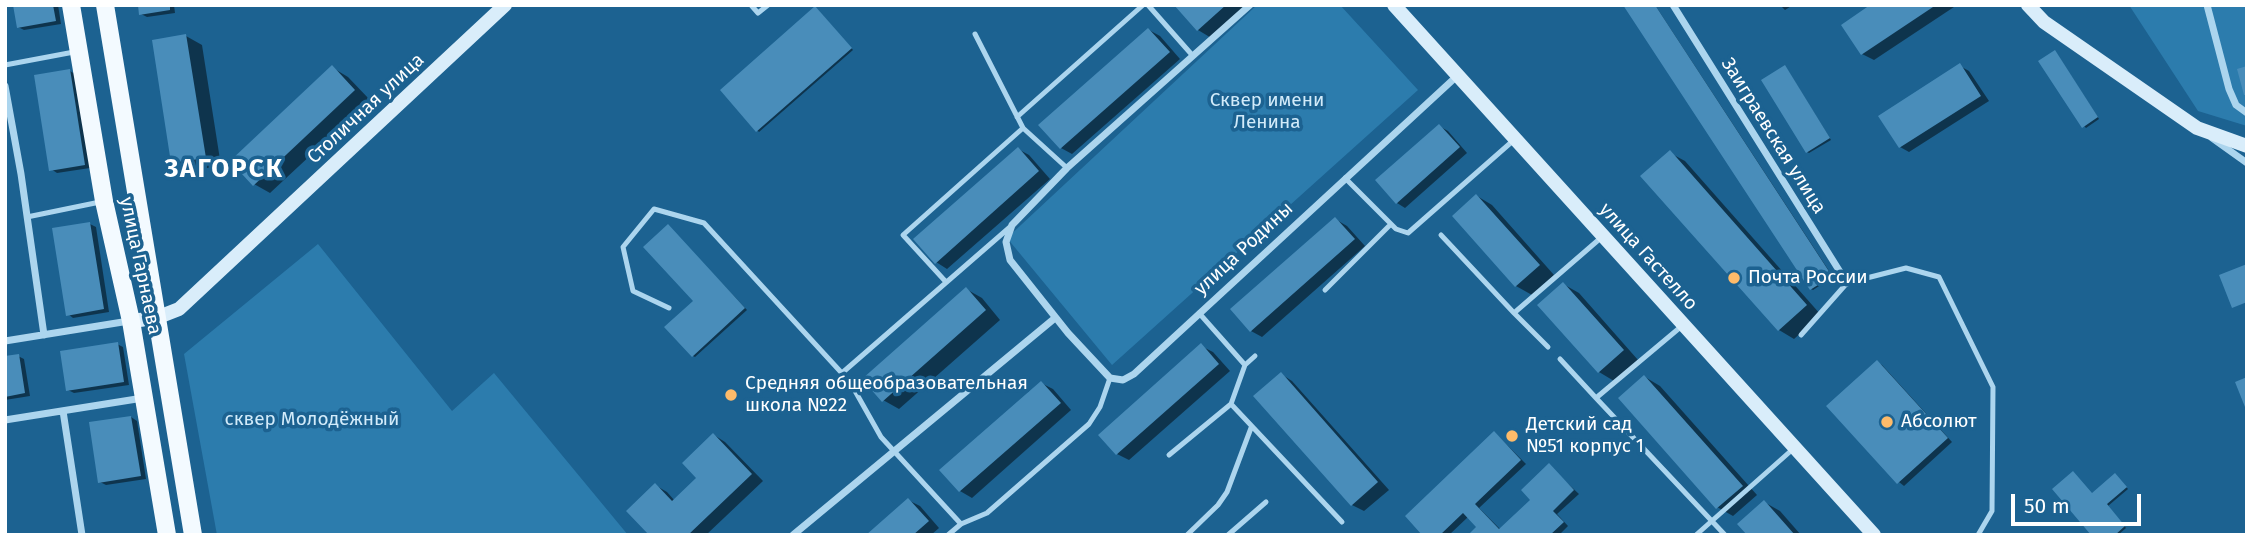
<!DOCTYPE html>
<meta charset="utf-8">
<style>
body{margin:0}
#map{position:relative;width:2252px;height:540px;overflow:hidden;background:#1c6291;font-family:"Fira Sans",sans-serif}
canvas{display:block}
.frame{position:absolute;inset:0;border:7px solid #fff;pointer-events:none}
.scale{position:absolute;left:2011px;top:494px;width:130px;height:32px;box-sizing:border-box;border:4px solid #fff;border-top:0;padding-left:9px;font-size:21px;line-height:24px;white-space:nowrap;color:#fff;-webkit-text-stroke:5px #1c6291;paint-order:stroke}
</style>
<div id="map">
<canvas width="2252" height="540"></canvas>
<div class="frame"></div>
<div class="scale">50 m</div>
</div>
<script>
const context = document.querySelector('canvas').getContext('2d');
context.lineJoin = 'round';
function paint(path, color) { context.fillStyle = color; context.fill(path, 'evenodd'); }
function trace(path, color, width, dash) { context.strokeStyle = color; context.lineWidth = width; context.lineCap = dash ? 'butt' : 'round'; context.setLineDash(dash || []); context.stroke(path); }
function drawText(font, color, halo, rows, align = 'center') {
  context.font = font + ' "Fira Sans",sans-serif'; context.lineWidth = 7; context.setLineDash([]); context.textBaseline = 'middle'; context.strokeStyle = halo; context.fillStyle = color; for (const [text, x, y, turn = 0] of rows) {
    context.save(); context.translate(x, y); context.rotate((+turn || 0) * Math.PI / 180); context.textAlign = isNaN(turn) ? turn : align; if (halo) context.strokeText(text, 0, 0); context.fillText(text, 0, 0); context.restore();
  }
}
const green = new Path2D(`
 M1257,5h83l78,85 -306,275 -105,-127z
 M2129,5h118v121l-49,-15z
 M318,244l134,167 42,-38 134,162h-411l-33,-181z`);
const shadow = new Path2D(`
 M15,5h43l3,19 -37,6 -6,-3z
 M140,5h34l1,8 -28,4 -6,-3z
 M1176,5h75l-38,34 -15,-9z
 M1655,5l178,272 -20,13 -2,-1z
 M1780,5h13l-8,5z
 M1873,5h84l-83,55 -12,-6z
 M818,10l35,40 -94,82 -2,-2z
 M1149,30l11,6 20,23 -108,95 -11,-6z
 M186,36l16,9 19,121 -33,5 -15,-9z
 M2057,54l42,65 -13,9 -2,-2z
 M1960,66l9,5 20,30 -80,51 -9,-5z
 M333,68l15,9 22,23 -100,93 -16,-9z
 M1787,69l44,71 -22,13 -2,-1z
 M70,71l5,3 15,94 -33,5 -6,-4z
 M1439,126l9,5 19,22 -62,55 -8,-5z
 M1018,149l11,6 21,24 -103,90 -11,-7z
 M1670,153l15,8 136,154 -27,24 -15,-9z
 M1477,196l15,9 62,70 -22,20 -16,-9z
 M1335,219l12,7 18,20 -103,91 -11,-6z
 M90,224l6,3 13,85 -36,6 -5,-4z
 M670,228l77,82 -52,47 -2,-1 2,-55z
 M1563,284l16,9 59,67 -24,21 -15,-9z
 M966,289l16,9 18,22 -101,89 -16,-9z
 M117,344l6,3 6,38 -55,8 -6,-3z
 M1201,346l12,6 17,19 -101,89 -12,-6z
 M18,356l6,3 6,37 -25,4v-42z
 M1877,362l5,3 70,77 -48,44 -5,-4z
 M1281,374l11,7 97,109 -25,21 -12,-6z
 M1645,377l15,9 97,109 -24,21 -16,-9z
 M1041,383l12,6 18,21 -99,88 -12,-7 -18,-21z
 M131,417l6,4 9,58 -40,6 -6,-3z
 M1495,433l31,31 -47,44 22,22 32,-30 16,-34 30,28 -22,20 11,12 -9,9h-89l8,-8 -10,-10 -19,18h-24z
 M714,435l11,7 38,39 -57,54h-55l4,-50 12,7 8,9 24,-23z
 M2115,475l13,14 -20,17 18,22 -8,7h-25l-1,-40z
 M908,500l12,6 19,22 -8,7h-62z
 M1764,502l16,9 21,24h-52z`);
const building = new Path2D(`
 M13,5h40l3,16 -39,7z
 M138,5h32v5l-31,5z
 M1174,5h52l-29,26z
 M1623,5h32l177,271 -22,14z
 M1870,5h66l-75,50 -20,-30z
 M815,6l37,42 -96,84 -36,-42z
 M1148,28l22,24 -110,97 -22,-24z
 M186,34l20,124 -35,5 -19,-123z
 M2055,50l43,67 -16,11 -44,-67z
 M1960,63l21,33 -82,52 -21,-32z
 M332,65l23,25 -102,96 -23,-25z
 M1785,65l45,73 -24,15 -45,-73z
 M2247,66v29h-3l-7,-26z
 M70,69l15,96 -36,6 -15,-96z
 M1439,124l21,23 -64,57 -21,-24z
 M1018,147l21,24 -104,93 -22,-25z
 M1670,150l137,155 -29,26 -138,-155z
 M1476,194l64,71 -25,22 -63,-71z
 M1335,217l20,22 -105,93 -20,-23z
 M90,222l14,87 -38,7 -14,-88z
 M668,224l77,84 -53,49 -28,-30 29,-26 -50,-54z
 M2247,264v38l-15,6 -13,-33z
 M1563,282l61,68 -26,23 -61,-68z
 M966,287l20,23 -104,92 -20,-23z
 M118,342l6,40 -58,9 -6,-40z
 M1201,343l18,21 -103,91 -18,-20z
 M19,354l6,39 -20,4v-41z
 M1877,360l71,78 -51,46 -71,-78z
 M1281,372l97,110 -27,24 -98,-110z
 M1644,375l99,111 -27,23 -98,-111z
 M2247,377v35l-12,-30z
 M1041,381l20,22 -102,89 -20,-22z
 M131,416l10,60 -43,7 -9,-61z
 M1494,431l27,29 -46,44 24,25 31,-29 -9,-10 28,-27 25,27 -21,21 11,11 -14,13h-82l8,-8 -13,-14 -23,22h-18l-17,-19z
 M713,433l39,41 -64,61h-39l-23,-24 29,-28 17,18 24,-23 -14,-15z
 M2073,471l19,22 23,-20 12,14 -20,17 18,22 -10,9h-24l-39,-46z
 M908,498l21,23 -16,14h-47z
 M1764,500l31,35h-48l-10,-11z`);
const lane = new Path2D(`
 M751,5l7,8 10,-8
 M1148,5l45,51
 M975,34l48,94
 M5,65l69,-13
 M1017,117l126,-112
 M1345,178l51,51 12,4 107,-94
 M27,217l73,-15
 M1441,235l73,78
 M946,282l-43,-47 120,-107 44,40
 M1325,290l66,-66
 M669,308l-36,-17 -10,-44 31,-38 50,14 146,159 31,55 80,87
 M1199,313l46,52
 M1683,325l-87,73 129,137
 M1801,335l46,-52 59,-15 33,9 54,110 -1,124 -14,24
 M1548,347l-34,-34 89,-77
 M1560,359l36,39
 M842,373l168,-146
 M1231,404l111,118
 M1169,455l62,-51 14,-39 10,-9
 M948,535l13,-11 26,-11 102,-89 11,-17 10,-29
 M1187,535l31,-30 9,-13 24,-64
 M1228,535l38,-33
 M1696,535l97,-86`);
const street = new Path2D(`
 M1250,5l-183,163 -55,57 -6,17 4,18 58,73 42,45 13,2 11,-6 323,-298
 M1673,5l174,278
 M2207,5l22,84 7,16 11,8
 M5,86l16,88 23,161
 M2212,138l35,25
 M5,341l124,-20
 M63,411l19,124
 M5,420l138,-22
 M793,535l262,-217`);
const secondary = new Path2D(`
 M1394,5l480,530
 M2028,5l16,17 153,106 50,18
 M131,321l25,-3 23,-9 326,-304`);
const primary = new Path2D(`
 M71,5l33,196 27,120 36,214
 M105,5l88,530`);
const markers = [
 [1734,278,7,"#febb6a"],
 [731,395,7,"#febb6a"],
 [1887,422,7,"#febb6a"],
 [1512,436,7,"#febb6a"]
];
const parkNames = [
 ["Сквер имени",1267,101],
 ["Ленина",1267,123],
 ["сквер Молодёжный",312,420]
];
const streetNames = [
 ["Столичная улица",366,109,-43],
 ["Заиграевская улица",1773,136,58],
 ["улица Родины",1244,249,-43],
 ["улица Гастелло",1648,257,48],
 ["улица Гарнаева",140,266,78]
];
const poiNames = [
 ["Почта России",1748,278],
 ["Средняя общеобразовательная",745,384],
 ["школа №22",745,406],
 ["Абсолют",1901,422],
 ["Детский сад",1526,425],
 ["№51 корпус 1",1526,447]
];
const districtNames = [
 ["ЗАГОРСК",224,170]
];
paint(green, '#2c7cad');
paint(shadow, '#0007');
paint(building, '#498dba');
trace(lane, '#acd5ee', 5);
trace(street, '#acd5ee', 7);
trace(secondary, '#d9edfa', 14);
trace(primary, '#f3faff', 18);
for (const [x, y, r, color] of markers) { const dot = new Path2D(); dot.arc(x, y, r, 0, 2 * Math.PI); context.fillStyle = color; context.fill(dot); trace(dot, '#1c6291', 2.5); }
drawText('19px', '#d2ebfa', '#1c6291', parkNames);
drawText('19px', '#fff', '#1c6291', streetNames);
drawText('19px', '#fff', '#1c6291', poiNames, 'left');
context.letterSpacing = '2px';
drawText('bold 26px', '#fff', '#1c6291', districtNames);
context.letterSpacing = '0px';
</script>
